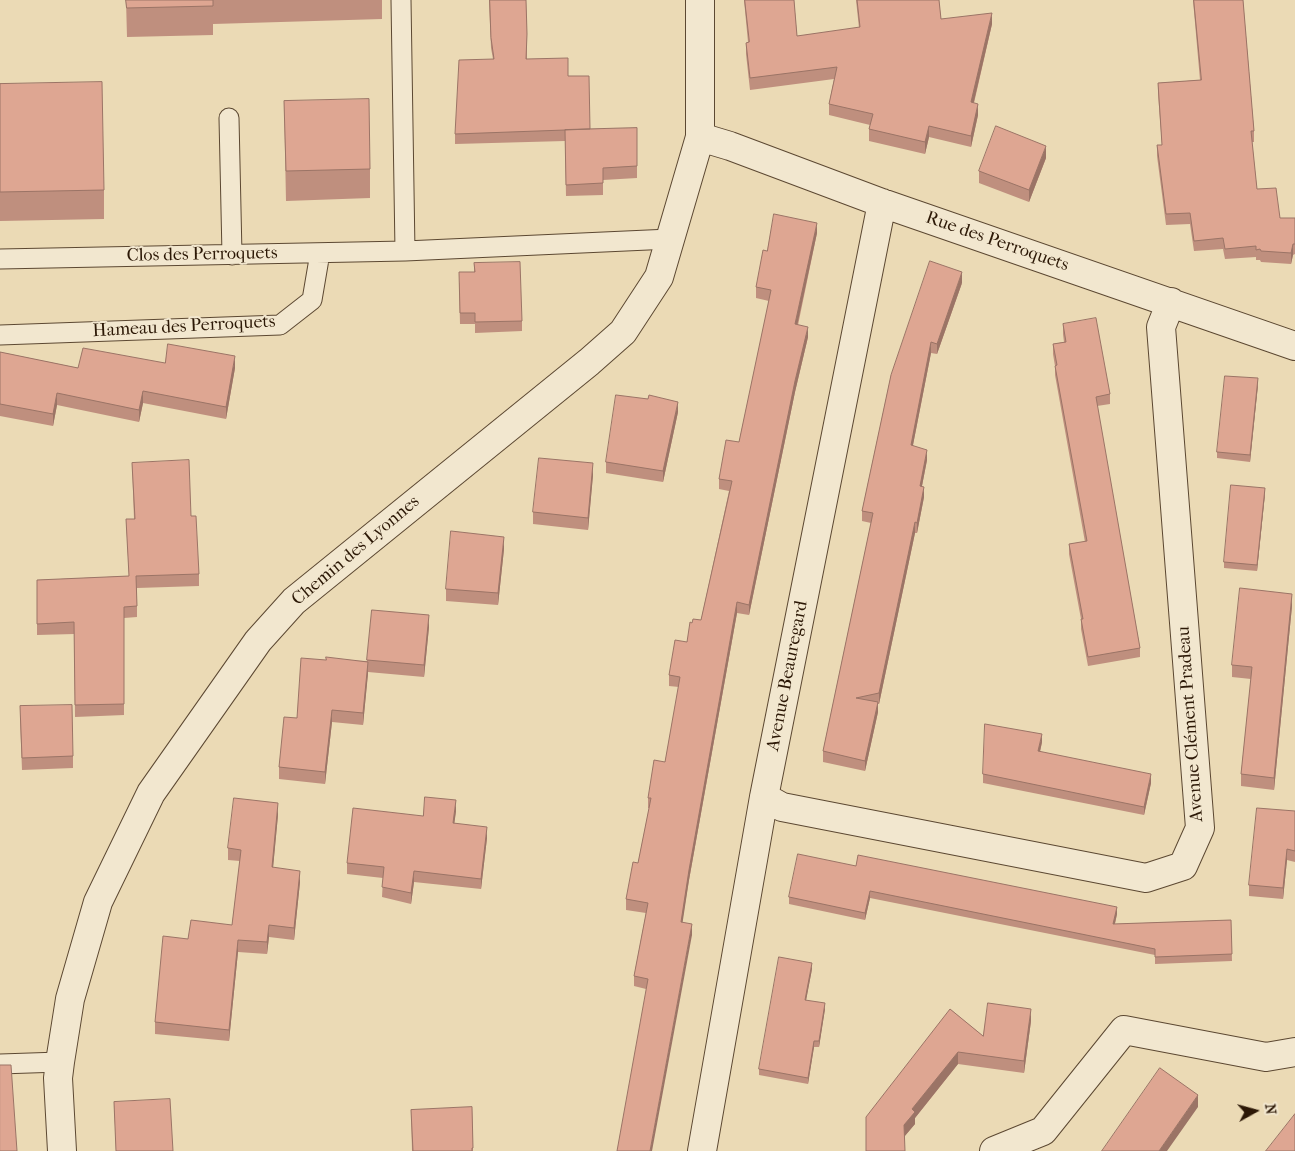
<!DOCTYPE html>
<meta charset="utf-8">
<style>
body{margin:0}
#map{position:relative;width:1295px;height:1151px;overflow:hidden;background:#ebdab5;font-family:"IM FELL French Canon",serif}
canvas{display:block}
.north{position:absolute;left:1230px;top:1086px;width:50px;height:50px;-webkit-text-stroke:4px #f2e7cf;paint-order:stroke;rotate:83deg;font-size:14px;font-weight:700;line-height:20px;text-align:center;color:#2c1806}
.north::after{content:'';display:block;margin:auto;width:18px;height:22px;background:#2c1806;clip-path:polygon(50% 0,100% 100%,50% 72%,0 100%)}
</style>
<div id="map">
<canvas width="1295" height="1151"></canvas>
<div class="north">N</div>
</div>
<script>
const context = document.querySelector('canvas').getContext('2d');
context.lineJoin = 'round';
function trace(path, color, width, dash) { context.strokeStyle = color; context.lineWidth = width; context.lineCap = dash ? 'butt' : 'round'; context.setLineDash(dash || []); context.stroke(path); }
function paint(path, color) { context.fillStyle = color; context.fill(path, 'evenodd'); }
function drawText(font, color, halo, rows, align = 'center') {
  context.font = font + ' "IM FELL French Canon",serif'; context.lineWidth = 4; context.setLineDash([]); context.textBaseline = 'middle'; context.strokeStyle = halo; context.fillStyle = color; for (const [text, x, y, turn = 0] of rows) {
    context.save(); context.translate(x, y); context.rotate((+turn || 0) * Math.PI / 180); context.textAlign = isNaN(turn) ? turn : align; if (halo) context.strokeText(text, 0, 0); context.fillText(text, 0, 0); context.restore();
  }
}
const service = new Path2D(`
 M401,0l4,251
 M229,118l3,137
 M0,259l405,-8 265,-12
 M0,335l280,-10 32,-25 8,-47
 M0,1064l60,-2`);
const minor = new Path2D(`
 M700,137l30,9 152,57 413,143
 M764,797l18,10 364,71 37,-12 17,-38 -39,-501 10,-25
 M62,1151l-4,-73 2,-16 10,-63 28,-97 53,-109 107,-152 36,-40 295,-239 34,-30 36,-55 41,-140v-137
 M702,1151l62,-354 118,-594
 M994,1151l49,-20 81,-101 142,27 29,-5`);
const wall = new Path2D(`
 M126,0h256v19l-169,5v11l-86,2z
 M489,0h37l1,45v14l41,17 22,53 47,-1v50l-34,2v15l-37,1 -1,-55 -110,3v-10l38,-75 -2,-11z
 M744,0h50l3,36 62,-8 -3,-28h83l2,19 51,5 -18,79 4,12 -7,32 -42,-10 -4,17 -56,-13v-12l1,-4 -41,-10v-11l5,-25 -84,11 -4,-36v-11l2,-1z
 M1193,0h50l11,131v11h-2l5,47 23,29h15v36l-2,1 -2,9 -30,-2 -1,-2h-4v-3l-31,2 -2,-10 -29,2 -4,-27 -24,1 -9,-69v-11h5l-4,-51v-11l42,-3z
 M0,84l104,106v29l-104,2z
 M284,101l86,68v29l-84,3z
 M1046,158l-17,44 -50,-19v-12z
 M817,233l-19,92 10,12 -13,55 -46,223 -12,-2 -48,267 -7,42 10,13 -46,54 -12,-3v-10l12,-63 -20,-3v-11l12,-36 11,-55h-1v-10l17,-36 14,-75 -10,-1v-11l18,-33 5,-19 9,-3 28,-129 -10,-2v-10l20,-37 30,-141 -13,-3v-11l11,-36z
 M474,263l48,58v10l-47,2v-9h-15l-1,-41 15,-11z
 M962,283l-25,71 -6,-1 -18,92 14,15 -5,26 2,11 -7,36h-2l-36,171h-1v8l-13,59 -42,-9v-11l48,-228 -9,-2v-10l29,-136z
 M1063,324l47,70v10l-13,2 43,242v9l-52,9 -7,-37v-10l-12,-65v-10l16,-2 -30,-167v-9l-2,-12v-10l11,-2 -1,-8z
 M0,352l78,16 87,-5 70,5 -9,51 -83,-16 -4,19 -82,-17 -4,21 -53,-10z
 M1258,385l-8,77 -33,-4v-6z
 M678,412l-15,70 -57,-9v-11z
 M132,463l59,53 8,58v12l-62,2v29l-13,1v97l-49,2 -1,-83 -37,1v-55l92,-4 -3,-57h8z
 M593,475l-5,55 -55,-6v-12z
 M1265,494l-8,77 -33,-3v-6z
 M504,549l-6,56 -52,-4v-12z
 M1292,606l-18,184 -33,-4v-12l10,-95 -19,-2v-12z
 M372,610l57,17 -5,50 -56,-5 -5,53 -31,-3 -7,62 -46,-5v-12l18,-49 29,-58 41,1z
 M20,718l53,38v12l-51,2z
 M1042,742l-2,10 111,31 -7,32 -161,-32v-9z
 M456,811l-2,12 33,15 -6,51 -67,-7 -3,22 -29,-7 1,-19 -36,-4v-11l76,-47z
 M1295,811v51l-8,-2 -4,39 -34,-3v-11z
 M278,815l-5,52 27,15 -6,58 -25,-3 -2,17 -29,-2 -9,89 -74,-7v-12l33,-83 44,-14 8,-64 -12,-1v-12z
 M856,866l261,48 -2,10 116,-4 1,41 -77,3v-9l-285,-57 -5,22 -76,-16v-7z
 M812,969l-6,31 19,9 -6,38h-5l-6,37 -49,-9v-6z
 M950,1009l33,27 48,-15 -7,52 -66,-9 -43,54v6l-11,13 -38,14z
 M114,1102l59,49h-57z
 M472,1107l1,44h-61l-1,-41z`);
const shadedWall = new Path2D(`
 M992,13v11l-21,90v-12z
 M978,104v11l-7,32v-11z
 M929,126v11l-4,17v-12z
 M1046,146v12l-17,44v-12z
 M817,223v10l-22,102v-11z
 M1293,244v11l-2,9v-11z
 M962,272v11l-25,71v-10z
 M808,327v10l-13,55 -46,223v-10l46,-224z
 M931,342v11l-20,102v-10z
 M235,356v12l-9,51v-12z
 M1258,378v7l-8,77v-7z
 M143,391v12l-4,19v-12z
 M57,393v12l-4,21v-12z
 M678,402v10l-15,70v-11z
 M927,450v10l-7,36v-10z
 M593,463v12l-5,55v-12z
 M924,487v10l-7,36v-10z
 M1265,488v6l-8,77v-6z
 M915,522v11l-36,171v-11z
 M504,537v12l-6,56v-12z
 M1292,594v12l-18,184v-12z
 M737,602v11l-48,267 -8,53v-11l8,-52z
 M429,615v12l-5,50v-12z
 M368,662v12l-5,51v-12z
 M878,702v10l-13,59v-10z
 M332,710v12l-7,62v-12z
 M1042,734v8l-4,18v-9z
 M1151,774v9l-7,32v-8z
 M456,800v11l-3,23v-11z
 M278,803v12l-6,64v-12z
 M487,827v11l-6,51v-10z
 M1287,849v11l-4,39v-11z
 M300,871v11l-6,58v-12z
 M414,871v11l-3,22v-11z
 M870,891v7l-5,22v-7z
 M1117,907v7l-4,17v-7z
 M692,924v11l-40,216h-2z
 M269,925v12l-2,17v-12z
 M238,940v12l-9,89v-11z
 M812,963v6l-7,37v-6z
 M825,1003v6l-6,38v-6z
 M1031,1009v12l-7,52v-12z
 M814,1041v6l-6,37v-6z
 M958,1052v12l-43,54v6l-11,13v-12l8,-16z
 M1198,1095v12l-31,44h-8z`);
const building = new Path2D(`
 M126,0h87v6l-86,2z
 M490,0h36l1,34 -1,25 42,-1v18h21l1,53 -25,1 -110,4 4,-74 35,-1 -3,-21z
 M745,0h49l3,36 63,-9 -3,-27h82l2,19 51,-6 -21,89 7,2 -7,32 -42,-10 -4,16 -56,-13 4,-15 -44,-10 8,-37 -87,11 -4,-35 3,-1z
 M1194,0h49l11,131h-3l6,58 19,-1 4,30h15v26h-2l-2,9 -30,-2 -1,-2 -4,1v-4l-31,3 -2,-11 -29,3 -4,-28 -24,1 -9,-69h5l-4,-62 43,-3z
 M102,82l2,108 -104,2v-108z
 M369,99l1,70 -84,2 -2,-70z
 M996,126l50,20 -17,44 -50,-19z
 M637,128v38l-34,2v15l-37,2 -1,-55z
 M774,214l43,9 -22,101 13,3 -13,54 -46,224 -12,-3 -48,268 -8,52 11,2 -42,227h-33l31,-172 -14,-3 14,-73 -22,-4 7,-37 5,1 13,-65h-3l6,-38 11,2 15,-85 -11,-2 6,-35 12,2 3,-20 2,1 1,-4 8,1 31,-139 -13,-2 7,-39 13,2 32,-152 -15,-3 7,-37 4,1z
 M930,261l32,11 -25,72 -6,-2 -20,103 16,5 -7,36 4,1 -7,36 -2,-1 -36,171 -23,5 22,4 -13,59 -42,-10 50,-238 -11,-2 29,-136z
 M520,262l2,59 -47,1v-9h-15l-1,-41h16l-1,-9z
 M1096,318l14,76 -14,3 44,251 -52,9 -7,-38h2l-14,-75 18,-3 -32,-175 2,-1 -4,-21 13,-2 -3,-18z
 M168,344l67,12 -9,51 -83,-16 -4,19 -82,-17 -4,21 -53,-10v-52l78,16 5,-20 82,15z
 M1225,376l33,2 -8,77 -33,-3z
 M616,395l32,4 1,-4 29,7 -15,69 -57,-9z
 M539,458l54,5 -5,55 -55,-6z
 M189,460l2,56h5l3,58 -63,2 1,30 -13,1v97l-49,1 -1,-83 -37,2v-44l92,-4 -3,-57h9l-3,-56z
 M1231,485l34,3 -8,77 -33,-3z
 M451,531l53,6 -6,56 -52,-4z
 M1240,588l52,6 -18,184 -33,-4 11,-107 -20,-2z
 M372,610l57,5 -5,50 -57,-5z
 M326,657l42,5 -5,51 -31,-3 -7,62 -46,-5 5,-50 13,1 4,-60 25,2z
 M72,705l1,51 -51,2 -2,-52z
 M985,724l57,10 -4,17 113,23 -7,33 -161,-33z
 M425,797l31,3 -3,23 34,4 -6,52 -67,-8 -3,22 -29,-6 2,-20 -37,-4 6,-55 70,8z
 M234,798l44,5 -6,64 28,4 -6,57 -25,-3 -2,17 -29,-2 -9,90 -74,-8 8,-86 25,3 3,-19 41,5 9,-75 -13,-2z
 M1257,808l38,3v40l-8,-2 -4,39 -34,-3z
 M798,854l58,12 2,-11 259,52 -4,17 118,-4 1,34 -77,3v-8l-285,-58 -5,22 -76,-16z
 M779,957l33,6 -7,37 20,3 -6,38h-5l-6,37 -49,-9z
 M988,1003l43,6 -7,52 -66,-9 -46,57 3,3 -11,13 1,26h-39v-34l84,-108 33,27z
 M0,1065h11l6,86h-17z
 M1160,1068l38,27 -39,56h-57z
 M170,1099l3,52h-57l-2,-49z
 M472,1107l1,41h-1v3h-59l-2,-41z
 M1295,1114v37h-29z`);
const streetNames = [
 ["Rue des Perroquets",997,242,19],
 ["Clos des Perroquets",202,255,-1],
 ["Hameau des Perroquets",184,327,-3],
 ["Chemin des Lyonnes",356,551,-40],
 ["Avenue Beauregard",788,676,-79],
 ["Avenue Clément Pradeau",1191,724,-94]
];
trace(service, '#5c4832', 21);
trace(minor, '#5c4832', 30);
trace(service, '#f2e7cf', 19);
trace(minor, '#f2e7cf', 28);
paint(wall, '#bf8f7e');
paint(shadedWall, '#9b7466');
paint(building, '#dea692');
trace(building, '#9b7466', 1);
drawText('18px', '#2c1806', '#f2e7cf', streetNames);
</script>
